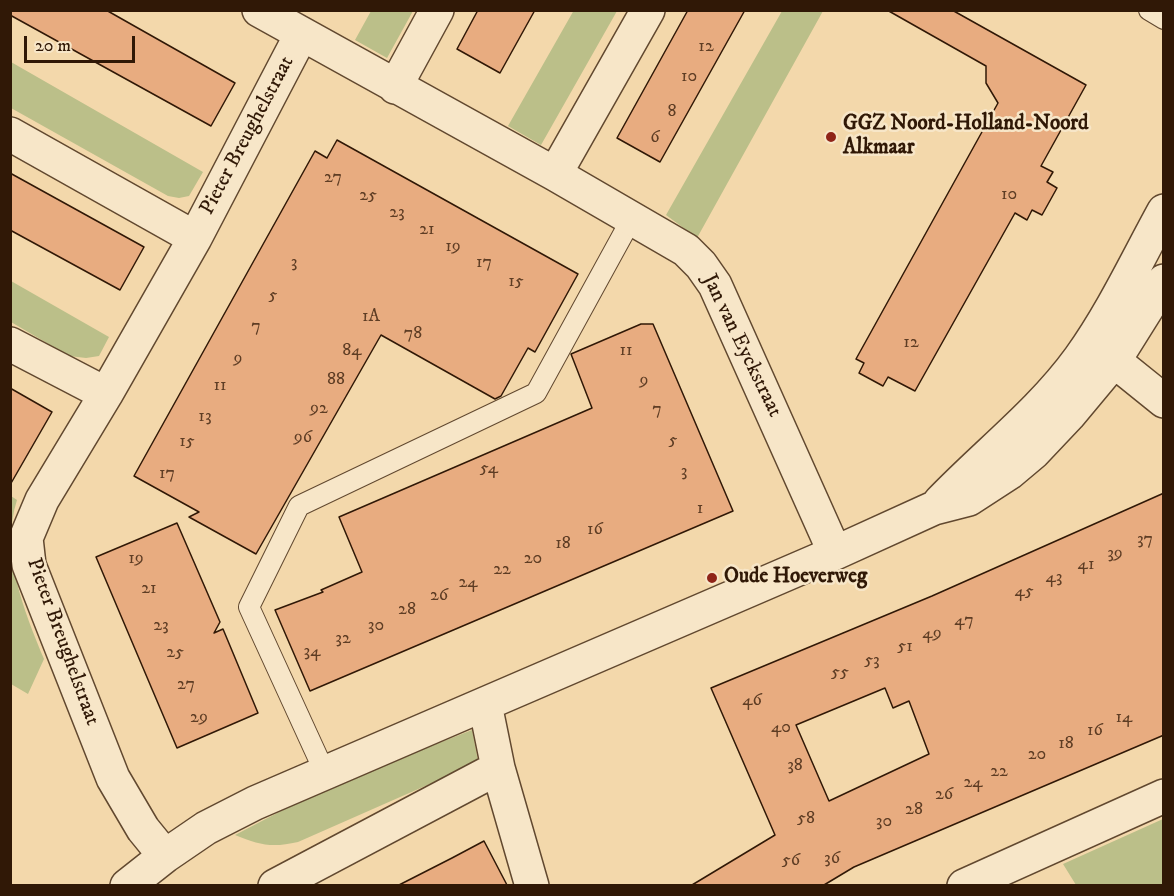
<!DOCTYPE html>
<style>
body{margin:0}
#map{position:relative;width:1174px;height:896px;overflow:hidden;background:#f3d8ab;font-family:"IM FELL DW Pica",serif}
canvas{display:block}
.frame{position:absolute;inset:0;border:12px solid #301806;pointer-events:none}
.scale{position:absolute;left:24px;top:36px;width:111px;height:27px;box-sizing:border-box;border:3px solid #301806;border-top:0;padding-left:8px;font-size:18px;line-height:21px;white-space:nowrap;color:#301806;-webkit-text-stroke:4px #f7e6c8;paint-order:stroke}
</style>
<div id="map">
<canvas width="1174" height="896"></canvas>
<div class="frame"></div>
<div class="scale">20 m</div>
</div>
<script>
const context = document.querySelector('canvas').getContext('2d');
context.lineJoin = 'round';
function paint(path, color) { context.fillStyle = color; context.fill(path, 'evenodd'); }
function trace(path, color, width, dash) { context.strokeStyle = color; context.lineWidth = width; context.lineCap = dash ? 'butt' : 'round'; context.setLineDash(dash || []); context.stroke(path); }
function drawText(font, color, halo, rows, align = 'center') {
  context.font = font + ' "IM FELL DW Pica",serif'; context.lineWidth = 5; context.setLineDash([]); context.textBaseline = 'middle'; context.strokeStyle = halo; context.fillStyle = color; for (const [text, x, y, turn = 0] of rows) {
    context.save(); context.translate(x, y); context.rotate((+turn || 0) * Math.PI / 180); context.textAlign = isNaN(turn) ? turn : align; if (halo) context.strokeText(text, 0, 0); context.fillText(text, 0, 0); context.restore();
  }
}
const green = new Path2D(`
 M574,10l43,1 -76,134 -33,-19z
 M371,11h42l-26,47 -32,-18z
 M782,11h41l-126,227 -31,-23z
 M11,62l192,110 -14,24 -10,2 -11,-2 -157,-88z
 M11,281l98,56 -10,19 -13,2 -17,-2 -58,-34z
 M11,496l6,4c-17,52 7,111 27,159l-16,35 -17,-10z
 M472,730l6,31 -12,7 -168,74c-26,6 -39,3 -63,-7l94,-49z
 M1163,819v66h-87l-13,-21z`);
const building = new Path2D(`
 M10,10h96l129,73 -24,43 -201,-111z
 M478,10h57l-35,63 -43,-24z
 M688,10h57l-85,152 -43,-24z
 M887,10h65l134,75 -45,81 12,6 -6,10 10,6 -15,27 -10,-5 -5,10 -12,-7 -100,178 -27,-14 -5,9 -24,-13 5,-10 -8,-4 142,-256 -12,-20v-17z
 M337,140l241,134 -43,78 -7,-4 -27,48 -6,3 -114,-64 -125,219 -67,-37 10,-5 -65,-36 181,-325 12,7z
 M10,173l134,74 -24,43 -110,-60z
 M641,324h12l80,187 -423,180 -35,-81 48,-18 -2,-2 41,-18 -23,-55 253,-109 -21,-54z
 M10,388l42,24 -42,73z
 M1164,493v242l-310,132 -30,18h-132l83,-50 -64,-147 221,-92zM885,688l8,20 16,-7 20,53 -100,47 -33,-76z
 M177,523l43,99 -6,11 9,-4 35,84 -81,35 -81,-191z
 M484,841l23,44h-108l53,-27z`);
const lane = new Path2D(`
 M1149,10l15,9
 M325,773l-76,-166 50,-101 237,-113 96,-175`);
const street = new Path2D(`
 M259,10l296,164 131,76 15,15 14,20 120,268
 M395,87l42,-77
 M10,134l185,104
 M555,174l93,-164
 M10,344l96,50
 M1097,347l67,54
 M940,502c46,-48 101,-90 140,-144 33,-46 57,-98 84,-147
 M485,704l13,64 34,118
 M165,856l-22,-27 -30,-51 -84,-213 -3,-27 16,-38 64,-106 89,-156 106,-203
 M127,886l38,-30 41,-28 49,-25 580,-250 99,-45 35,-9 40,-26 25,-21 35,-37 45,-54 50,-80
 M275,886l223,-118
 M964,886l200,-90`);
const markers = [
 [831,137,6,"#8f2418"],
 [712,578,6,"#8f2418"]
];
const numberNames = [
 ["12",706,47],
 ["10",689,77],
 ["8",672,112],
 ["6",655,138],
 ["27",333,178],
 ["10",1009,195],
 ["25",368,196],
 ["23",397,213],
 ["21",427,230],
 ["19",453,247],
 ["3",294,263],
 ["17",484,263],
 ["15",516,282],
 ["5",273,296],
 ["1A",371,317],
 ["7",256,327],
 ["78",413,334],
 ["12",911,343],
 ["84",352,351],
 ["11",626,351],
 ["9",238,359],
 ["88",336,380],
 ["9",644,381],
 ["11",220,386],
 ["92",319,409],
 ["7",657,410],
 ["13",205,417],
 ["96",303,438],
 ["5",673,441],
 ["15",187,442],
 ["54",489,469],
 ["3",684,472],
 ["17",167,474],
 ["1",700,509],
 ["16",595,530],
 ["37",1145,540],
 ["18",563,544],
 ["39",1115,554],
 ["19",136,559],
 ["20",533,559],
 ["41",1086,565],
 ["22",502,570],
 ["43",1054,578],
 ["24",468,583],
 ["21",149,589],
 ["45",1024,592],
 ["26",439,596],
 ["28",407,610],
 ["47",964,621],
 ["23",161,626],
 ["30",376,626],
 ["49",932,634],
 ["32",343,639],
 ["51",905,647],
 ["34",312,652],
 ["25",175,653],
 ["53",872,661],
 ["55",840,673],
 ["27",186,685],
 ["46",752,701],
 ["29",199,718],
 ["14",1124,718],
 ["40",781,728],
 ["16",1095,731],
 ["18",1066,744],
 ["20",1037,755],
 ["38",795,766],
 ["22",999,772],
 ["24",973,783],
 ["26",944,795],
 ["28",914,810],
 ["58",806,819],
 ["30",884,822],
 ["36",832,859],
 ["56",791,861]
];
const poiNames = [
 ["GGZ Noord-Holland-Noord",843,125],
 ["Alkmaar",843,149],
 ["Oude Hoeverweg",724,578]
];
const streetNames = [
 ["Pieter Breughelstraat",248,136,-62],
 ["Jan van Eyckstraat",741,346,64],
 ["Pieter Breughelstraat",62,642,70]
];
paint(green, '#bbbf89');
paint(building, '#e8ac80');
trace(building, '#301806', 1.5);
trace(lane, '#61482f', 22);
trace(street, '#61482f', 36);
trace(lane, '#f7e6c8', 20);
trace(street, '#f7e6c8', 33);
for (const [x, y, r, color] of markers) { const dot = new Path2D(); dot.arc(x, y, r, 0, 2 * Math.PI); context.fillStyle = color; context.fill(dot); trace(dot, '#f7e6c8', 2); }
drawText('18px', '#5e3d24', null, numberNames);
drawText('bold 21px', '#301806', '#f7e6c8', poiNames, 'left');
drawText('21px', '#301806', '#f7e6c8', streetNames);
</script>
